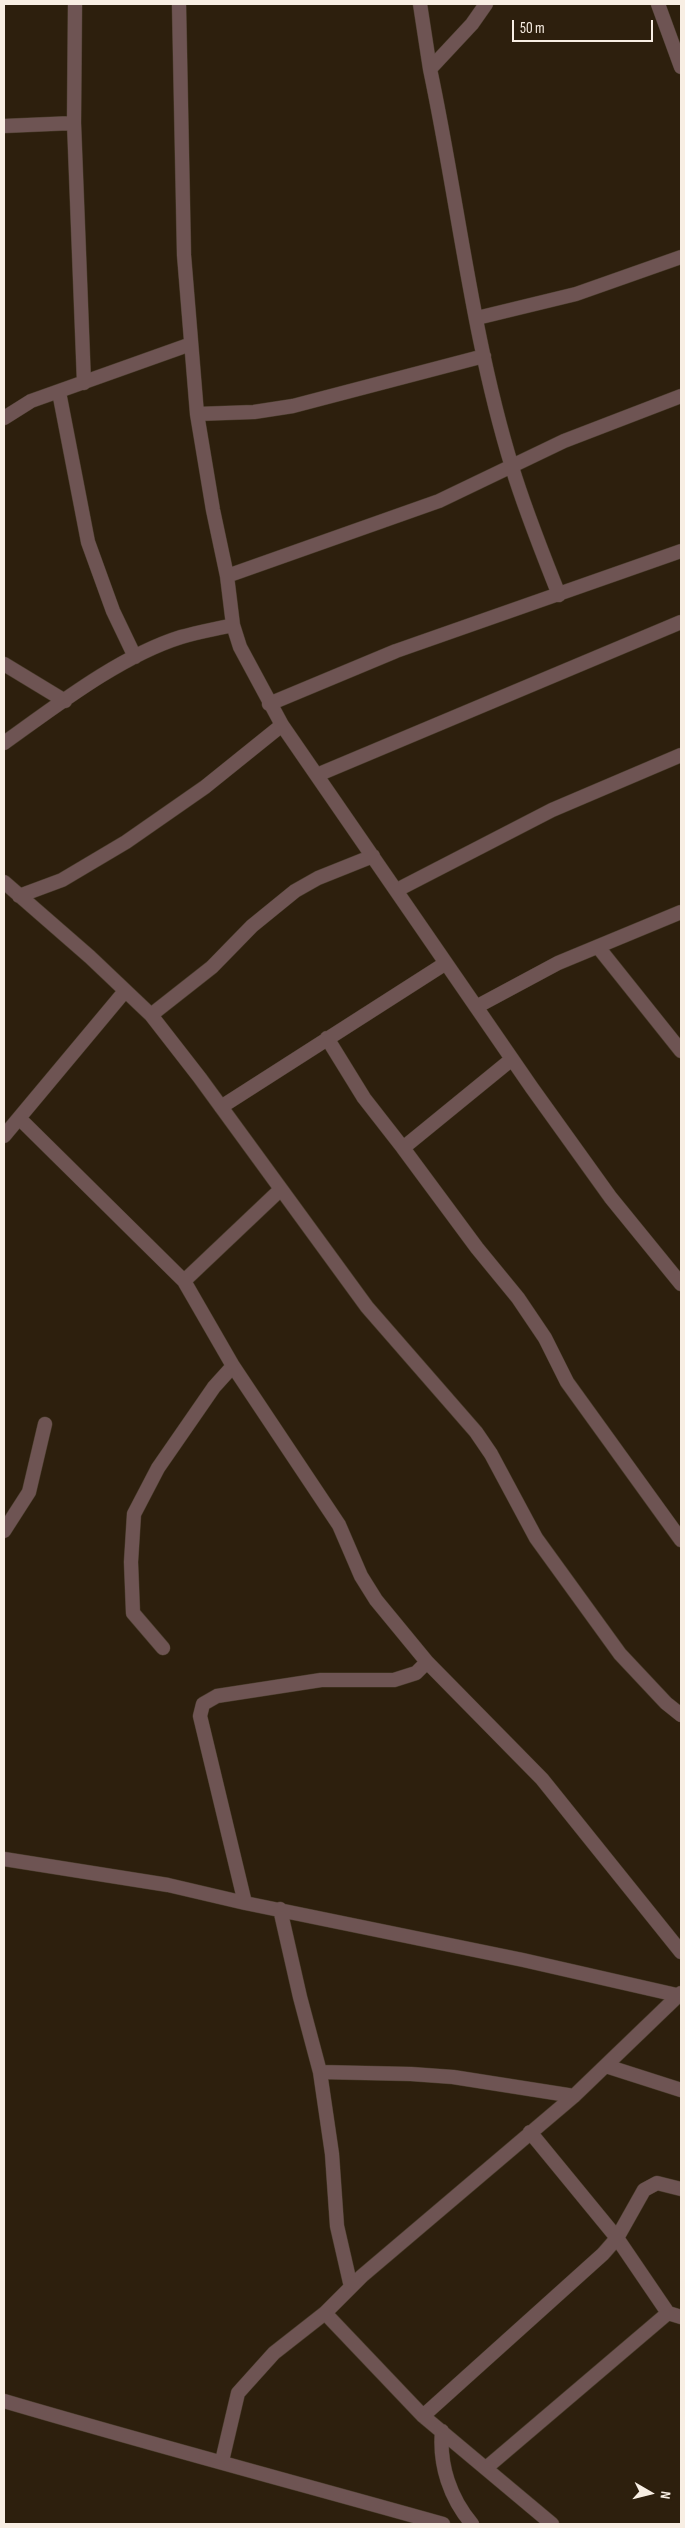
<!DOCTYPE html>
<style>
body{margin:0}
#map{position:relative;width:685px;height:2528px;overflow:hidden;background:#2d1f0d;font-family:"Sofia Sans Condensed",sans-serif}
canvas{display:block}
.frame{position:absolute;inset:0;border:5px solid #f8eee3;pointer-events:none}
.north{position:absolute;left:625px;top:2468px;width:50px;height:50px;-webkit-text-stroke:4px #2d1f0d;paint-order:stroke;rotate:98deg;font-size:14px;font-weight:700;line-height:20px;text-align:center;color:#f8eee3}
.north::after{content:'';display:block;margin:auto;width:18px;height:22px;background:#f8eee3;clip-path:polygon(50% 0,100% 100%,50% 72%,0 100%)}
.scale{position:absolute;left:512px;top:20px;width:141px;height:22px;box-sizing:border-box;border:2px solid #f8eee3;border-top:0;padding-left:6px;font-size:15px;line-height:18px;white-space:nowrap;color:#f8eee3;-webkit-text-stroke:4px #2d1f0d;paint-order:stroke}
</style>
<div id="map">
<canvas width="685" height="2528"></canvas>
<div class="frame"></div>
<div class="north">N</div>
<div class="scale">50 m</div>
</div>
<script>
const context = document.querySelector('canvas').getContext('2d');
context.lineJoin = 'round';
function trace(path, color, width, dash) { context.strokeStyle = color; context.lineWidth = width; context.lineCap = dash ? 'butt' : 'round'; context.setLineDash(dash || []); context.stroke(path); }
const minor = new Path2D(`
 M75,4l-1,119 10,260
 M179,4l5,251 13,159 16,96 14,66 6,49 7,22 42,78 250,363 79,110 70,86
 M420,4l10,65
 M486,4l-14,20 -42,45c28,132 42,268 82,398 13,43 30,85 47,128
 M658,4l23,63
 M4,126l70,-3
 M477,318l99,-24 105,-37
 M59,392l29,150 25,69 22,46
 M197,414l57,-2 39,-6 191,-50
 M4,418l27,-17 160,-57
 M227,576l212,-75 125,-60 117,-45
 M4,664l61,37
 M269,704l127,-53 285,-100
 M4,743c52,-37 116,-87 177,-106 17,-5 35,-8 52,-12
 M317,775l364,-153
 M4,882l86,75 61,58 49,63 167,229 109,125 15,22 45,84 84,116 46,49 15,12
 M397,890l155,-80 129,-55
 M19,896l43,-16 64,-38 79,-55 77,-62
 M598,947l83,104
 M476,1007l82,-44 123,-51
 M151,1015l61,-48 40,-41 43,-35 23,-13 55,-22
 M327,1038l37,60 39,50
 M512,1059l-109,89 74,100 41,50 27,40 22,44 114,158
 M221,1107l225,-144
 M19,1118l165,163 49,85 106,159 22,51 15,24 51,62 115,117 139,173
 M4,1136l121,-145
 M184,1281l96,-91
 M4,1531l25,-39 16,-68
 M163,1648l-30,-35 -2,-51 3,-48 24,-46 56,-81 19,-21
 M4,1859l164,26 77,18 278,57 158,36
 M245,1903l-45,-187 3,-12 14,-8 104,-16h73l22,-7 11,-11
 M280,1909l20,88 20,75 12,82 5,72 14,61
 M606,2066l75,24
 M320,2072l91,2 42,3 121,19
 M530,2132l87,106 51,75
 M4,2401c146,43 293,82 439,123
 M423,2416l180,-162 14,-16 27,-48 13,-7 24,6
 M442,2431c-3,34 8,67 30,93
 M222,2461l16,-68 36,-40 51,-40
 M486,2468l182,-155 13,4
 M552,2524l-129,-108 -98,-103 37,-37 212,-180 107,-103`);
trace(minor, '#493c2b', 15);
trace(minor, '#6e5453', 14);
</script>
